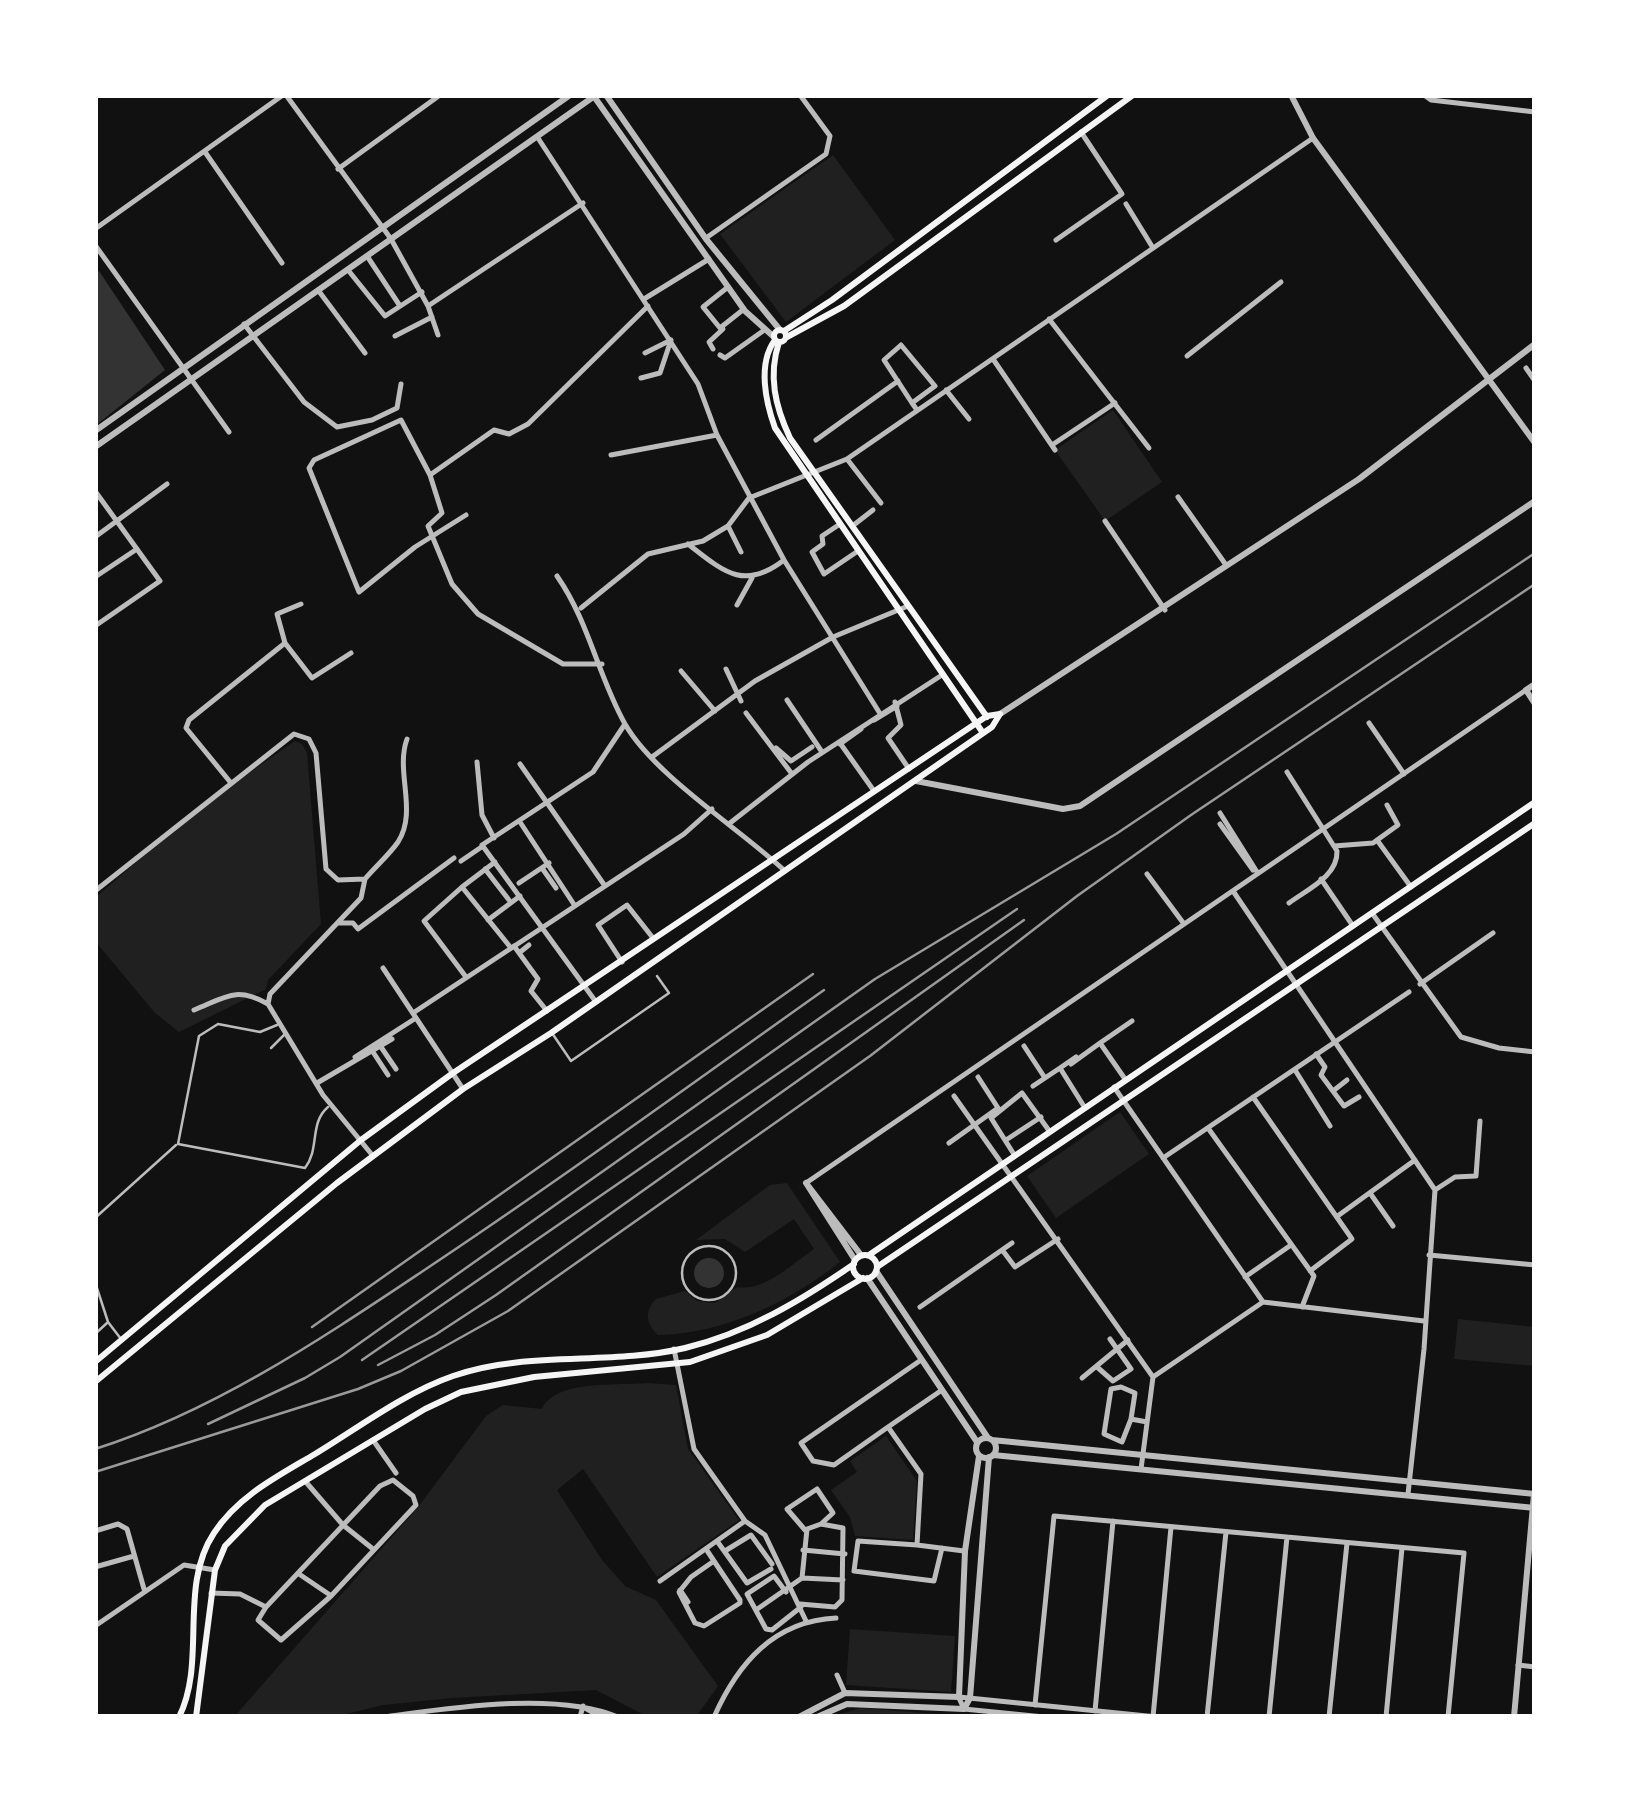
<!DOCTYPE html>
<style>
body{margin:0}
#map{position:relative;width:1630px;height:1812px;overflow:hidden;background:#111;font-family:Karla,sans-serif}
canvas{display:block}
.frame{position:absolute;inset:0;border:98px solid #fff;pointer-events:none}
</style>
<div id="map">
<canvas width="1630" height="1812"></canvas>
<div class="frame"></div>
</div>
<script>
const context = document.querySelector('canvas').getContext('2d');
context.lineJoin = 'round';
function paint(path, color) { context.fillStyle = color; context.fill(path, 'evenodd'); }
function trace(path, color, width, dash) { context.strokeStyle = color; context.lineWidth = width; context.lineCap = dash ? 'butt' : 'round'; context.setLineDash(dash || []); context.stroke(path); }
const green = new Path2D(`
 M833,155l62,85 -109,82 -66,-88z
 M1113,410l49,72 -57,39 -50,-71z
 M295,741l7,3 5,9 14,171 -53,56 -2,9 -87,43 -24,-19 -60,-72v-43l105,-91z
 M1120,1112l29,42 -93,64 -29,-42z
 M787,1183l53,79c-50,40 -117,72 -182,73 -12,-11 -14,-24 -2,-36l29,-8 12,10 18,2 22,-16c27,5 55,-23 77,-38l-20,-30 -49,33 -20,-13 -29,1 74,-55z
 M1458,1319l77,8v39l-81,-7z
 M648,1383l28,2 12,64 51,71 -82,57 -74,-108 -26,21 45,70 23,26 31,14 62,86 -22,31h-48l-52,-27 -144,8 -69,7 -49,12h-100l185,-211 67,-90 17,-11 39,4c13,-30 77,-23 106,-26z
 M886,1436l31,45 -4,59 -58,-4 -5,-19 -19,-27 26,-18 -7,-11z
 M850,1629l105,7 -4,56 -105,-7z
 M861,1708l76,6 -108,3z`);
const water = new Path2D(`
 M99,271l66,99 -70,56v-152z
 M694 1273a15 15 0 1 1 30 0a15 15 0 1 1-30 0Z`);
const service = new Path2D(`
 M277,1025l-17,7 -42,-8 -19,12 -21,108 127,24c15,-19 4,-45 23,-61
 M552,1033l19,28 98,-68 -12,-17
 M271,1048l13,-13
 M95,1218l81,-73
 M682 1273a27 27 0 1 1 54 0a27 27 0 1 1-54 0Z
 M95,1282l13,40 13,17
 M95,1334l12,-11`);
const minor = new Path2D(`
 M286,95l105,144 37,67 155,-103
 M1424,95l7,5 104,12
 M538,138l160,246 19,51 67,125 95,152
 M205,152l77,111
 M338,169l102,-74
 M1126,204l27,44
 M95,229l188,-134
 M706,238l120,-84 4,-18 -30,-41
 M1056,240l66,-46 -41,-62
 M95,245l134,187
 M367,256l33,50
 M348,270l37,46 37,-24
 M728,287l-25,20 17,21 24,-19
 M318,290l47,63
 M644,299l65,-40
 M428,306l10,29
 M1049,319l100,129
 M244,324l60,78 33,25 35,-7 25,-12 4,-24
 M395,336l37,-19
 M713,349l-4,-7 14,-13
 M645,353l26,-13
 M720,355l5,3 38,-27
 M1187,356l94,-74
 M993,359l62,91
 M1526,368l9,13
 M641,378l19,-5 11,-33
 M946,390l23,29
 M912,403l23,-17 -34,-41 -17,15 28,43 5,7
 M816,440l82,-59
 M1052,445l63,-42
 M611,455l106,-20
 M847,459l34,44
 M430,475l12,38 -14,13 24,58 26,30 85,50h39
 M95,491l65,90 -65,45
 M1178,497l48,68
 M466,515l-51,32 -56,45 -50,-124 5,-8 87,-40 29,55 64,-45 15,4 19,-10 120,-118
 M1105,521l60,89
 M840,524l-18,12 1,8 -11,8 12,22 34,-23
 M855,524l18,-14
 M95,537l72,-53
 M688,544c36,28 56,47 96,16
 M741,552l-13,-26 21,-28 98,-39 466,-321
 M557,576c32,46 41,100 68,148 29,51 115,105 160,147
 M95,577l42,-28
 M301,604l-24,10 8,29 27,35 39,-25
 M737,605l15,-27
 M581,608l67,-54 55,-13 25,-15
 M726,669l15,32
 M681,671l34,40
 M787,700l35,52
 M895,702l6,23 -13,13 21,31
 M746,713l46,61
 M874,720l23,-14
 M1369,723l35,51
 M840,743l34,48
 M840,744l21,-15
 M776,748l15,13 21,-14
 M652,757l103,-76 78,-44 75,-31
 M477,762l5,53 12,23
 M520,764l85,122
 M1287,772l50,79c1,25 -29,38 -48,52
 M231,783l-45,-55 3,-8 96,-77
 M1220,813l37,59
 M520,822l55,84
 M730,823l78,-61 134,-87
 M1220,824l33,46
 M1377,840l34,47
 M1334,846l39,-3 25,-18 -11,-20
 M461,861l22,-15
 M542,868l14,20
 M485,869l24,31
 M1147,874l37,50
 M365,879l-4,19 -91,96 -2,10 55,91 50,61
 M1321,879l32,47
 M519,883l30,-20
 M462,887l33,-25
 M95,891l199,-157 15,5 7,14 10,116 12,11 27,-1c10,-12 24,-24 33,-37 20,-31 -3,-70 9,-103
 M1233,891l202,299 -11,159 -16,145
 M1372,913l89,124 38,11 36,4
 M488,920l32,-24
 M338,923h15l5,6 96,-71
 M514,946l24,33 -7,12 16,20
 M519,953l10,-8
 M622,962l-24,-37 29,-20 26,33
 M383,968l80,121
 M466,977l-42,-56 38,-34 49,61
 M1420,984l73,-51
 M596,1002l-114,-157 111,-73 32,-48
 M194,1010c32,-13 42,-24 74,-6
 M413,1013l271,-179 28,-25
 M1100,1043l32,-22
 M1024,1046l21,32
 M381,1047l15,22
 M373,1052l15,23
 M1316,1054l9,13 -4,8 23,31 15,-9
 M355,1057l61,-39
 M1071,1064l29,-21 25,36
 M1060,1068l16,-11
 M1295,1070l35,56
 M317,1083l75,-44
 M1033,1086l27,-18 25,40
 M1114,1087l149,215
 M1333,1091l14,-11
 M954,1096l199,281
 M1253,1097l99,142 -42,32
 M1208,1128l106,148 -12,31
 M1006,1140l35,-23
 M949,1143l49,-35 -20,-31
 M1015,1156l-24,-38 31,-25 28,39
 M1163,1158l246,-166
 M806,1183l720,-493
 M1435,1190l20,-13 21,-1 4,-55
 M1370,1193l23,33
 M1339,1215l76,-55
 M1003,1251l12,16 43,-28
 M1429,1255l106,10
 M1245,1277l46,-32
 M920,1307l92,-64
 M674,1349l20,100 51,72 20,14 41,86
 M1097,1367l16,14 18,-12 -21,-30
 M1082,1378l46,-38
 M942,1390l-54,37 33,47 -4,71 47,6
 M1131,1419l4,-26 -14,-6 -10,2 -7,45 18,8 9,-23 16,3
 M888,1427l-54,38 -21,-4 -12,-18 120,-83
 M373,1440l23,33
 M1141,1469l12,-92 110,-75 161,19
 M305,1481l38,44 30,24
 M805,1530l-18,-21 30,-20 16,24 -12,11
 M95,1531l23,-7 9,5 17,60
 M717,1541l30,42 24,-14
 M917,1545l-59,-4 -4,30 80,10 8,-33
 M706,1549l34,51v3l-36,23 -9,-3 -16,-31 12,-15 23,-16
 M803,1550l42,4
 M725,1551l26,-16 21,29
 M95,1567l39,-11
 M299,1574l31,21
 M802,1578l41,2
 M660,1581l85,-60
 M680,1590l8,12
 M786,1592l-12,-16 -27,18 19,35 6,1 29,-23
 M211,1593l29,1 26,13 114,-121 13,-6 20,16 3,9 -85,91 -50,44 -23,-20 8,-13
 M756,1610l46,-32 5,-49 14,-5 22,4 -1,72 -7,7 -35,-3
 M95,1626l89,-61 31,5
 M1518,1665l17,2
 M837,1675l8,18
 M959,1697l198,20
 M959,1698l5,11 80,8
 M1035,1705l19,-189 410,37 -16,164
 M585,1708l16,9
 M1095,1711l18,-190
 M384,1717c66,-9 172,-26 234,0
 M580,1717l3,-11
 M714,1717c24,-54 60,-96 122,-99
 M1153,1717l18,-190
 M1207,1717l19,-185
 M1269,1717l18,-180
 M1329,1717l18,-174
 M1386,1717l16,-169`);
const tertiary = new Path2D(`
 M593,95l152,216 29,26
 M606,95l100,144 74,91
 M1291,95l22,43 222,305
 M95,431l475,-336
 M95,447l501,-352
 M1535,684l-9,6 9,14
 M1000,714l359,-235 176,-135
 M916,781l147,28 17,-3 455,-305
 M806,1183l49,77
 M806,1183l55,72
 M876,1271l112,167
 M867,1278l110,164
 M976 1448a10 10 0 1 1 20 0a10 10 0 1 1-20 0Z
 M992,1440l543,54
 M993,1455l542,53
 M799,1717l46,-24 114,4 6,-146 14,-95
 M817,1717l30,-13 117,5 6,-11 19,-241
 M1514,1717l20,-223`);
const secondary = new Path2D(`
 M774 336a6 6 0 1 1 12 0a6 6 0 1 1-12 0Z
 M784,331l48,-31 276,-205
 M787,337l57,-31 289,-211
 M775,340c-18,24 -9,63 0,88l208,305
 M779,342c-11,34 -4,64 11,96l197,279
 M869,1255l666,-453
 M853 1267a12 12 0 1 1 24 0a12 12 0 1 1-24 0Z
 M877,1267l658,-444
 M95,1362l266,-222 92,-67 534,-357 13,-2
 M95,1382l242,-199 126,-94 88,-56 441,-306 8,-13
 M179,1717c28,-56 -1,-130 35,-184 24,-37 64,-57 101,-79 43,-26 89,-61 138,-78 75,-26 156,-10 232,-28 62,-15 117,-48 169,-84
 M196,1717l19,-147 10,-24 40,-41 160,-96 36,-17 73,-15 156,-15 77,-27 96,-57`);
const rail = new Path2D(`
 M312,1327l501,-353
 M362,1360l655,-451
 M378,1365l57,-30 61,-40 528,-375
 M208,1424l97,-46 35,-21 535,-378 241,-145 419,-281
 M95,1449c117,-37 223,-108 325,-176 137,-91 270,-188 404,-283
 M95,1472l263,-83 43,-18 107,-60 362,-255 207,-160 114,-81 344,-231`);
paint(green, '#202020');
paint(water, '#333');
trace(service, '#bcbcbc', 2.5);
trace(minor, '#bcbcbc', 5);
trace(tertiary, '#bcbcbc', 6);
trace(secondary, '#f5f5f5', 6);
trace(rail, '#9a9a9a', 2.5);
</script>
